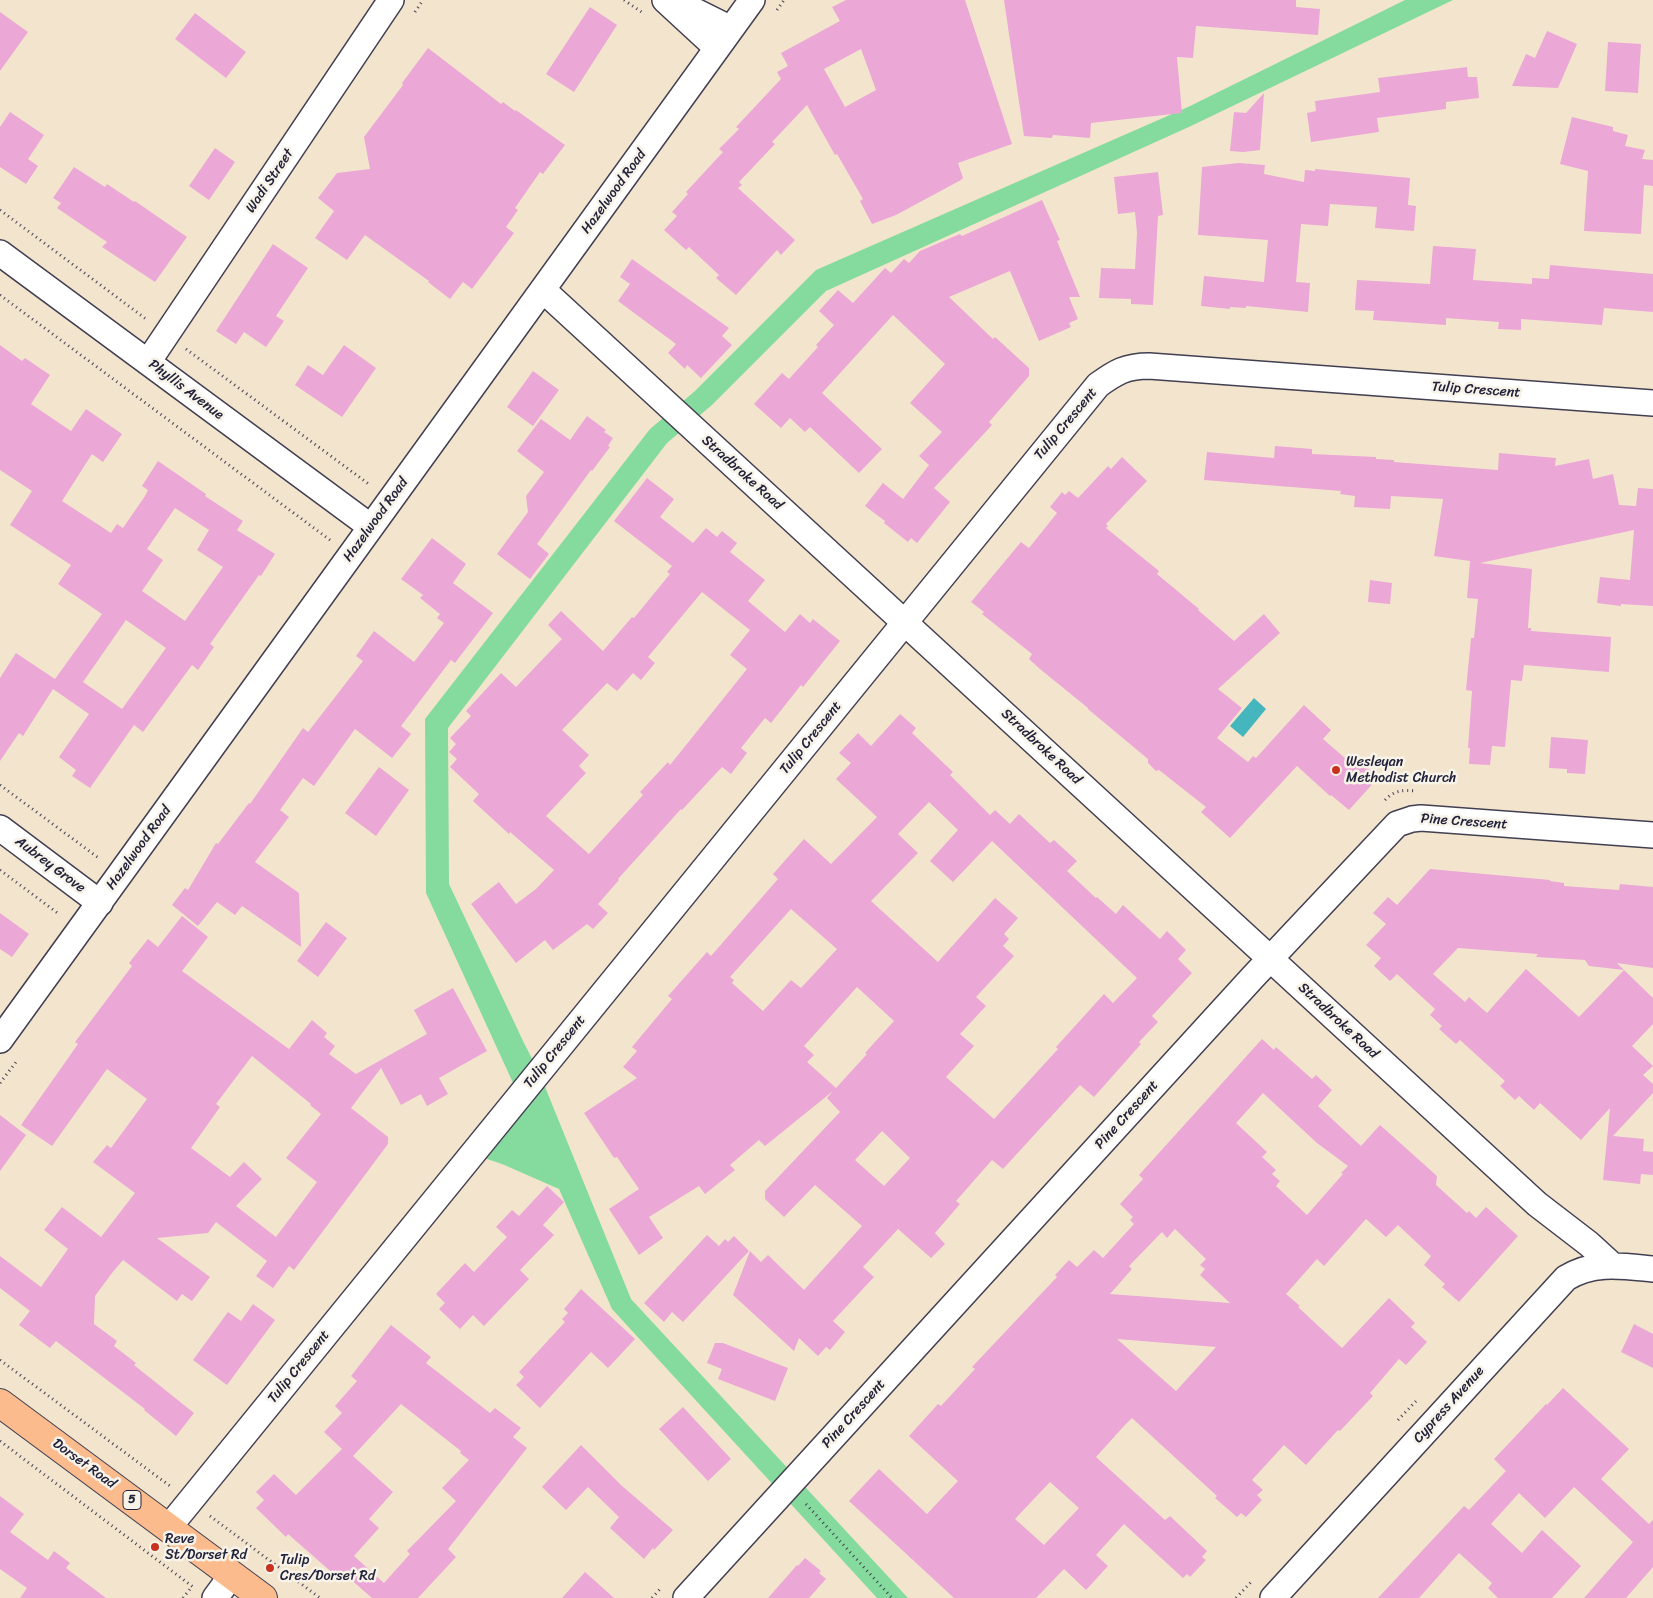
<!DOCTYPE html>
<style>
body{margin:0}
canvas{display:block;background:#f3e5cd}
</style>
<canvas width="1653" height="1598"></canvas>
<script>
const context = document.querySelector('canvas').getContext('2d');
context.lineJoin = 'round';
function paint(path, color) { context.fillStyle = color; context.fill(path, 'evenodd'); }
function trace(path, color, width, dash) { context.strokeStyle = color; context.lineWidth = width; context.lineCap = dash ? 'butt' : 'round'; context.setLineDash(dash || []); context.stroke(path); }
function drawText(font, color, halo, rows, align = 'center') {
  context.font = font + ' Sriracha,sans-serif'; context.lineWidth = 5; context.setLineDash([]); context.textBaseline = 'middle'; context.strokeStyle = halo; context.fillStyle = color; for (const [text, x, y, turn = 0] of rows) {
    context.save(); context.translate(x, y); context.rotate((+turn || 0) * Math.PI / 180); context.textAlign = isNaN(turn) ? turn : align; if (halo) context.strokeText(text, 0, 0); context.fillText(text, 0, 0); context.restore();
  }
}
const green = new Path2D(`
 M1405,0h48l-262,126 -365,165 -114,114 -45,38 -219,285 1,156 75,159 15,29 92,227 277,299h-31l-265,-289 -53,-120 -57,-25 -30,-10 47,-58 -93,-203 -1,-174 225,-290 45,-38 121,-121 372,-163z`);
const water = new Path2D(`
 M1254,698l12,11 -23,28 -13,-11z`);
const building = new Path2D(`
 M846,0h119l47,144 -54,19 5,15 -2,2 -65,35 -24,9 -12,-23 3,-2 -26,-45 -2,1 -28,-50 -35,37 3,2 -36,38 3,3 -4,3 57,52 -14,15 -4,-5 -41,45 -20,-17 3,-3 -30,-28 -3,3 -22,-20 13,-14 -5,-4 16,-18 -2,-2 37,-40 -4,-3 20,-20 -3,-2 45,-48 -4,-7 11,-6 -7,-13 59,-32 -8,-14zM861,49l15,41 -31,17 -21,-38z
 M1004,0h292v7l24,2 -2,26 -122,-9 -3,32 -16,-1 5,56 -91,10 -1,15 -37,-3 -1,3 -28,-2z
 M590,7l27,18 -43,67 -28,-18z
 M0,12l28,20 -28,39z
 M195,13l51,39 -20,26 -51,-39z
 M1547,31l30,13 -19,44 -46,-2 14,-32 9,4z
 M1608,42l33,2 -3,49 -33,-2z
 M428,48l73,56 2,-2 12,9 1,-1 49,35 -22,29 -3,-2 -25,36 3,2 -12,17 8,6 -42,56 -9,-7 -13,17 -22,-17 1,-1 -64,-46 -18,25 -32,-22 19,-27 -16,-13 19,-25 33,-4 -6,-32 39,-52 -1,-2z
 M1467,67l1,10h9l2,21 -33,4v7l-69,9 2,14 -68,10 -4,-29 9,-2 -1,-10 65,-9 -2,-14z
 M1264,93l-4,57 -17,2 -13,-1 4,-39 12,1z
 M10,112l34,23 -16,24 10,7 -12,18 -26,-17v-40z
 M1572,117l41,10v4l15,4 -3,11 20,4 -3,9 11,1v26l-9,-1 -3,49 -57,-3 4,-60 -28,-7z
 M215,148l20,14 -26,38 -20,-14z
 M1239,163l26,2 -1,9 40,8 1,-12 10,1v-2l95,9 -2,27 8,1 -2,25 -39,-3 2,-21 -47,-3 -2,22 -27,-2 -5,58 14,1 -2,29 -62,-6v2l-16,-1v2l-29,-3 3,-30 60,6 4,-42 -70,-5 4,-68z
 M74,167l31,20 2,-3 27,18 1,-1 52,36 -32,45 -53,-35 5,-5 -50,-34 4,-5 -8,-5z
 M1158,172l5,43 -5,1 -5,89 -22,-1v-5l-32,-1 2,-30 34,1 2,-36 -2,-21 -17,2 -4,-37z
 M1042,200l18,40 -3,1 23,56h-11l9,22 -9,4 2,4 -32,14 -29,-70 -61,26 44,42 2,-2 34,31v8l-40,46 3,3 -58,63 16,14 -33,41 -6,-5 -3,4 -24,-19 1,-2 -20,-15 18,-23 20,16 26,-34 -10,-9 23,-24 -32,-29 35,-39 -52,-49 -71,78 60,56 -23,24 -49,-46 -5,5 -15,-14 -9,10 -27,-24 28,-31 7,6 29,-32 -2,-2 18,-20 -15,-14 19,-21 15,13 32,-35 6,5 13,-14 5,4 11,-12 40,-17 2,2z
 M273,244l35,24 -32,48 8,5 -18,26 -22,-15 -8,12 -20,-13z
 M1433,246l43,3 -3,31 59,4v-6l17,1 1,-14 103,9v38l-49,-4 -2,17 -81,-6v11l-23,-1 1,-7 -53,-4v7l-73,-5 1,-9 -19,-1 2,-30 73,4z
 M632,259l97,69 -7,8 10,9 -31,33 -14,-13 -2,4 -17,-16 8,-9 -58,-43 12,-17 -10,-7z
 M0,345l22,16 3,-3 25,17 -19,29 40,27 15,-22 36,25 -19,28 -11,-8 -30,47 49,32 6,-9 6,4 22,-32 3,-6 -6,-4 16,-25 48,33 -1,2 38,25 -6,9 38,24 -14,22 -2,-1 -49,69 4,3 -16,23 -6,-5 -49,67 -9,-7 -44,63 -18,-12 4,-6 -17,-13 30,-43 -36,-25 -30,47 -4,-3 -19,28v-83l16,-25 39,26 47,-65 -44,-30 13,-19 -61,-40 22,-34 -32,-21zM175,508l34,22 -12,20 26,17 -38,54 -43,-30 21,-31 -16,-11zM126,620l40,28 -44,61 -39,-27z
 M344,345l32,23 -34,49 -47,-32 13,-20 15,10z
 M533,371l26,19 -26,36 -26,-19z
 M587,416l19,14 -2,2 9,6 -5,8 2,1 -18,24 -1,-1 -54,74 12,10 -19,25 -33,-25 31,-42 -2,-16 18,-24 -27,-21 24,-32 29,21z
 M1275,446l37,3v5l64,3v2l18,1v2l104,8 1,-17 57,5 -1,8 34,-7 4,20 20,-5 6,31 17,1 2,-18 15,1v117l-32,-2v2l-24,-3 3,-26 30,3 4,-50 -154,33 52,6 -4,59h3v3l80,6 -2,35 -85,-7 -2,16 -11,-1 -6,67 -13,-1 -2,19 -21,-1 1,-16h-2l4,-57 -6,-1 5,-52h3l4,-39 -11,-1 3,-37 -36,-5 9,-57 -52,-3 -1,13 -36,-2 1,-11 -15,-2 1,-3 -137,-11 3,-28 67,6z
 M1122,457l25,24 -41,43 2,2 -2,2 53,43 -2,3 42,35 -1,1 36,31 30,-27 16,19 -62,56 24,19 -25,30 31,24 5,-6 3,2 48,-53 27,25 -8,9 30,26 5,-6 20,19 -29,32 -18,-15 -1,1 -33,-30 -67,72 -29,-26 5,-5 -47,-37 -3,1 -8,-8v-4l-60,-50v-1l-48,-39 -11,-10 3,-5 -50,-40 2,-2 -13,-10 50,-60 8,6 28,-35 -7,-6 12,-15 3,3 4,-4 9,7 30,-32 3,3z
 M647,478l27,21 -14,18 33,26 13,-15 11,9 5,-6 15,12 -7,9 35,28 -17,21 37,31 15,-18 10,9 3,-4 27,22 -37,46 -2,-2 -30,38 -6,-5 -24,30 6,5 -16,21 -9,-7 -40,43 -1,-1 -63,70 1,1 -21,24 10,9 -15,16 -6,-5 -34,26 -8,-10 -29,23 -45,-59 28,-22 17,22 20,-15 18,-19 -44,-38 -1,2 -36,-33 6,-7 -29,-27 7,-8 -8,-7 7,-8 -6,-6 21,-22 -5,-5 35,-38 15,14 46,-48 -14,-14 13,-14 42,40 29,-34 2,1 36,-44 -3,-2 5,-6 -58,-45zM702,592l48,38 -20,25 17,14 -77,96 -2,-3 -28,30 3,3 -54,59 -43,-38 40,-43 -7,-7 10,-11 -27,-25 45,-47 10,8 16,-18 8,7 14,-17 -7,-6z
 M432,538l34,26 -13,19 40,30 -38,50 -4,-3 -50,66 10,8 -19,24 -37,-29 -41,57 -11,-8 -23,32 9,7 -34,45 44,31 2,54 -59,-41 -7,9 -18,-13 -19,24 -26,-21 13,-17 3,2 28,-47 2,1 31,-41 1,1 53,-76 5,4 55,-71 -7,-5 18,-25 40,31 30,-39 -7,-5 3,-4 -20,-16 3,-3 -22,-16z
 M1370,580l22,3 -2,21 -22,-2z
 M900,714l16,14 -4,5 41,39 -3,3 40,40 5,-5 15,14 9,-10 31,29 4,-3 23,21 -10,10 29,27 1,-1 19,17 7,-9 37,34 7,-8 19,19 -8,9 14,14 -40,43 6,6 -19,20 2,2 -47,53 -14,-12 -77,84 -11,-9 -36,41 4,3 -25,29 10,11 -14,14 -33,-29 -35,38 11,10 -41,44 12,11 -15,18 -4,-3 -8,9 -19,-18 -5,13 -61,-56 17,-44 11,11 7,-7 36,35 58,-64 -47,-41 -31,32 -19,-18v-8l75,-79 -13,-14 6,-7 -68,55 -6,-6 -29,25 5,5 -30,24 -6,-8 -50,31 14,21 -24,17 -30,-46 30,-20 -22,-32 -3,1 -30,-45 53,-35 -14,-11 14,-16 -5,-4 40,-48 -4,-3 39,-44 4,4 67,-77 -5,-5 31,-35 27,25 46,-47 -41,-38 15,-16 -12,-10 19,-20 13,13zM929,802l29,28 -28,31 23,21 39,-41 145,137 -24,25 -9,-9 -48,53 2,2 -64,70 -48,-42 28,-31 -14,-12 26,-28 -10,-9 38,-41 -11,-10 6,-7 -5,-5 14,-16 -23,-20 -57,64 -67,-61 47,-48 -20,-19zM791,909l46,40 -36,39 -10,-8 -28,31 -31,-28 2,-3 -4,-3zM857,987l37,34 -29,32 2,1 -31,34 -29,-26 7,-7 -10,-9zM882,1131l28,27 -26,28 -29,-26z
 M1551,737l37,3 -3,34 -18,-1v-4l-18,-1z
 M379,767l30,23 -33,46 -31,-23z
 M1430,869l120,11v1l14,2v3l55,4 1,-6 33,3v81l-36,-5 7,7 -35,-4 -4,-6 -49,-3 2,-3 -80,-6 -25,26 32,28 4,-5 18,16 39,-44 53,48 45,-47 29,28v26l-21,22 21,20 -10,9 10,9v9l-40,43 31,3 -1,12 10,1v23l-12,-1 -1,10 -37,-4 7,-72 -29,32 -41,-37 -6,7 -15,-14 -4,4 -15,-14 5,-5 -45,-41 -4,4 -17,-15 3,-3 -12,-11 5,-6 -38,-35 -7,7 -16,-15 7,-8 -15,-13 20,-21 -13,-11 15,-16 9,8z
 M0,913l29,21 -17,23 -12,-8z
 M182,916l26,21 -26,34 107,78 23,-29 15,13 -3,4 11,9 -6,8 27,20 71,-40 -13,-24 39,-22 34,63 -48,27 9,16 -21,12 -6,-12 -20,11 -20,-37 -30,40 37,29v7l-94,126 -5,-4 -16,22 -17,-12 11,-15 -51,-39 -8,11 -51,5 53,39 -18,24 -10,-7 -5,7 -54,-41 -11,13 -17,23 -1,28 23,17 -3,5 22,17 -2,2 60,48 -18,23 -32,-26 1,-1 -89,-68 -6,7 -31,-23 11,-14 -30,-23v-32l41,31 27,-38 -24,-19 18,-23 39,30 34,-44 -42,-31 14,-17 4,3 36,-49 -40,-30 -55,77 -31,-21 57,-81 -3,-2 57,-76 -3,-3 19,-24 10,8zM252,1056l59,48 -1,1 11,9 -35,44 31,24 -41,55 -40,-31 26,-27 -18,-17 -14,15 -39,-29 29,-41 -4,-3z
 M326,922l21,16 -29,39 -21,-16z
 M1262,1039l12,11 2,-3 36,32 4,-4 16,15 -14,16 43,40 19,-21 57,51 -1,9 31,28 2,-2 7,7 10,-11 32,29 -59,66 -17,-15 3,-3 -21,-19 7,-9 -33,-31 -12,12 -20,-18 -42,47 -7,-7 -31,35 14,12 -2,1 44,41 47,-50 26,25 -4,4 16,15 -21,23 -7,-6 -29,34 3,3 -33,35 -2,-1 -32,35 -22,-20 -32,35 11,10 -6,5 5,5 -16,17 -5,-4 -4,4 -22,-19 2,-2 -85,-78 -8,8 -28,31 69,63 5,-4 37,35 -5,6 4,3 -16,17 -3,-3 -4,4 -59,-54 -28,31 12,11 -22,24 -22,-21 -28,29h-82l-105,-97 30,-32 48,45 31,-33 -49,-45 29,-32 3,2 34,-37 -3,-2 85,-90 -2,-2 14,-15 8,7 17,-17 9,8 31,-34 -4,-4 3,-3 -13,-13 23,-25 -4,-4zM1263,1093l54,50 31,23 -7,7 2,1 -36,41 -31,-29 4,-5 -8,-7 4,-4 -14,-13 5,-5 -31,-29zM1175,1229l31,30 -6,6 5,4 -5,6 30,28 -120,-9 22,-25 -3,-3 33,-34 5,6zM1117,1339l99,8 -40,44zM1050,1482l29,26 -35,37 -29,-26z
 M0,1115l26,20 -26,36z
 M547,1186l17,16 -21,23 11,10 -34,35 9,9 -45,47 -11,-11 -13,14 -21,-20 6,-6 -9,-9 29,-31 9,9 33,-35 -11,-10 16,-17 7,6z
 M707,1235l12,11 6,-7 3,3 6,-6 15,15 -66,71 -11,-10 -8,10 -20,-19z
 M581,1289l54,50 -27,29 -17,-16 -51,56 -24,-23 8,-8 -5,-5 46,-50 -3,-3 6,-6 -4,-4z
 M253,1304l22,16 -48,65 -34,-25 35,-48 13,9z
 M1634,1324l19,10v34l-32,-16z
 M391,1325l40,32 -5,6 64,50 5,-5 26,20 -8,9 14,11 -79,101 8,8 -38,41h-46l-31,-27 -5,5 -48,-42 -2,3 -30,-29 8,-8 -8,-8 18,-18 22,21 46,-46 -18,-17 18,-19 -7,-7 22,-25 -6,-5zM401,1404l60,47 -1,2 9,7 -27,28 14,13 -49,50 3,3 -26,29 -30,-27 25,-28 -10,-9 24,-27 -40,-36z
 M715,1343h8l65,25 -13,33 -57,-22 4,-10 -15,-6z
 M1563,1388l66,61 -28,30 48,45 4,-4v47l-27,31h-42l49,-56 -59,-55 -29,31 -26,-25 -28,31 31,29 20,-23 39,36 -29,32h-54l-10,-10 4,-5 -33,-30 -40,45h-41l86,-92 5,4 37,-39 -12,-12 52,-55 1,1z
 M683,1407l48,52 -23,22 -49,-52z
 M581,1445l40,40 52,45 -19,20 -1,-2 -9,11 -34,-31 9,-11 -31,-30 -22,23 -24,-23z
 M0,1496l24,18 -14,18 38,28 6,-9 16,12 -4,5 40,30h-86l7,-10 -27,-19z
 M805,1558l16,13 -2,2 7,6 -17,19h-41l29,-33 1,1z
 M585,1572l29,26h-52z`);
const path = new Path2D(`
 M624,0l19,13
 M777,10l7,-10
 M415,12l8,-12
 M0,210l146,109
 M0,295l330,245
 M186,349l184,136
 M0,785l100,74
 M1385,800c10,-10 17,-10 31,-9
 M0,870l59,44
 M0,1083l16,-21
 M0,1360l170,126
 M1398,1420l20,-21
 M0,1441l193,146
 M806,1504l86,94
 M210,1516l110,82
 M183,1598l7,-9
 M652,1598l10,-11
 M1236,1598l17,-18`);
const street = new Path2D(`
 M665,0l52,48
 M677,2l54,27
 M0,253l371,274
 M543,290l994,914 52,40 24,22
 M148,362l243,-362
 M0,828l100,75
 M0,1040l752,-1040
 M169,1527l929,-1142c18,-13 28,-19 51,-19l504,37
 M215,1598l17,-23
 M686,1598l567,-621 144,-153 15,-5 9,-1 232,17
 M1273,1598l293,-320c28,-17 56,-12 87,-9`);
const primary = new Path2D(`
 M0,1403l263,195`);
const markers = [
 [1336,770,5,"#c8321e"],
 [155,1547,5,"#c8321e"],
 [270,1568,5,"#c8321e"]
];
const shields = [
 [132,1500,18]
];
const shieldNames = [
 ["5",132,1500]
];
const streetNames = [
 ["Wadi Street",270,181,-56],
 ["Hazelwood Road",614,192,-54],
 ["Phyllis Avenue",186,390,37],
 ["Tulip Crescent",1476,390,4],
 ["Tulip Crescent",1066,424,-50],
 ["Stradbroke Road",742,473,42],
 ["Hazelwood Road",376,520,-54],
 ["Tulip Crescent",811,738,-51],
 ["Stradbroke Road",1041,747,43],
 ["Pine Crescent",1464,822,4],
 ["Hazelwood Road",139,848,-54],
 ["Aubrey Grove",50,865,37],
 ["Stradbroke Road",1338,1021,43],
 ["Tulip Crescent",555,1052,-51],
 ["Pine Crescent",1127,1115,-48],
 ["Tulip Crescent",299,1367,-51],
 ["Cypress Avenue",1449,1405,-48],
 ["Pine Crescent",854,1414,-48],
 ["Dorset Road",84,1464,36]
];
const poiNames = [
 ["Wesleyan",1346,762],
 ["Methodist Church",1346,778],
 ["Reve",165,1539],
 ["St/Dorset Rd",165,1555],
 ["Tulip",280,1560],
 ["Cres/Dorset Rd",280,1576]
];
paint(green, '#85db9e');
paint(water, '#45b5be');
paint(building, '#eba7d6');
trace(street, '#413f51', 28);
trace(primary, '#413f51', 30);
trace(path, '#413f51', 3, [1, 4]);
trace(street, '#fff', 25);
trace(primary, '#fbbb8d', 28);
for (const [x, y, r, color] of markers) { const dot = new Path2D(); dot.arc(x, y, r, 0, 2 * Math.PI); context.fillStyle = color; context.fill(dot); trace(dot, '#f7f3e8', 2); }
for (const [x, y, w] of shields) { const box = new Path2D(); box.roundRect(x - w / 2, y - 9.5, w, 19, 4); context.fillStyle = '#f7f3e8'; context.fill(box); trace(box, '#22223b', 1); }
drawText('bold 12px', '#22223b', null, shieldNames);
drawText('14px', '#22223b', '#f7f3e8', streetNames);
drawText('14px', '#22223b', '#f7f3e8', poiNames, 'left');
</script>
